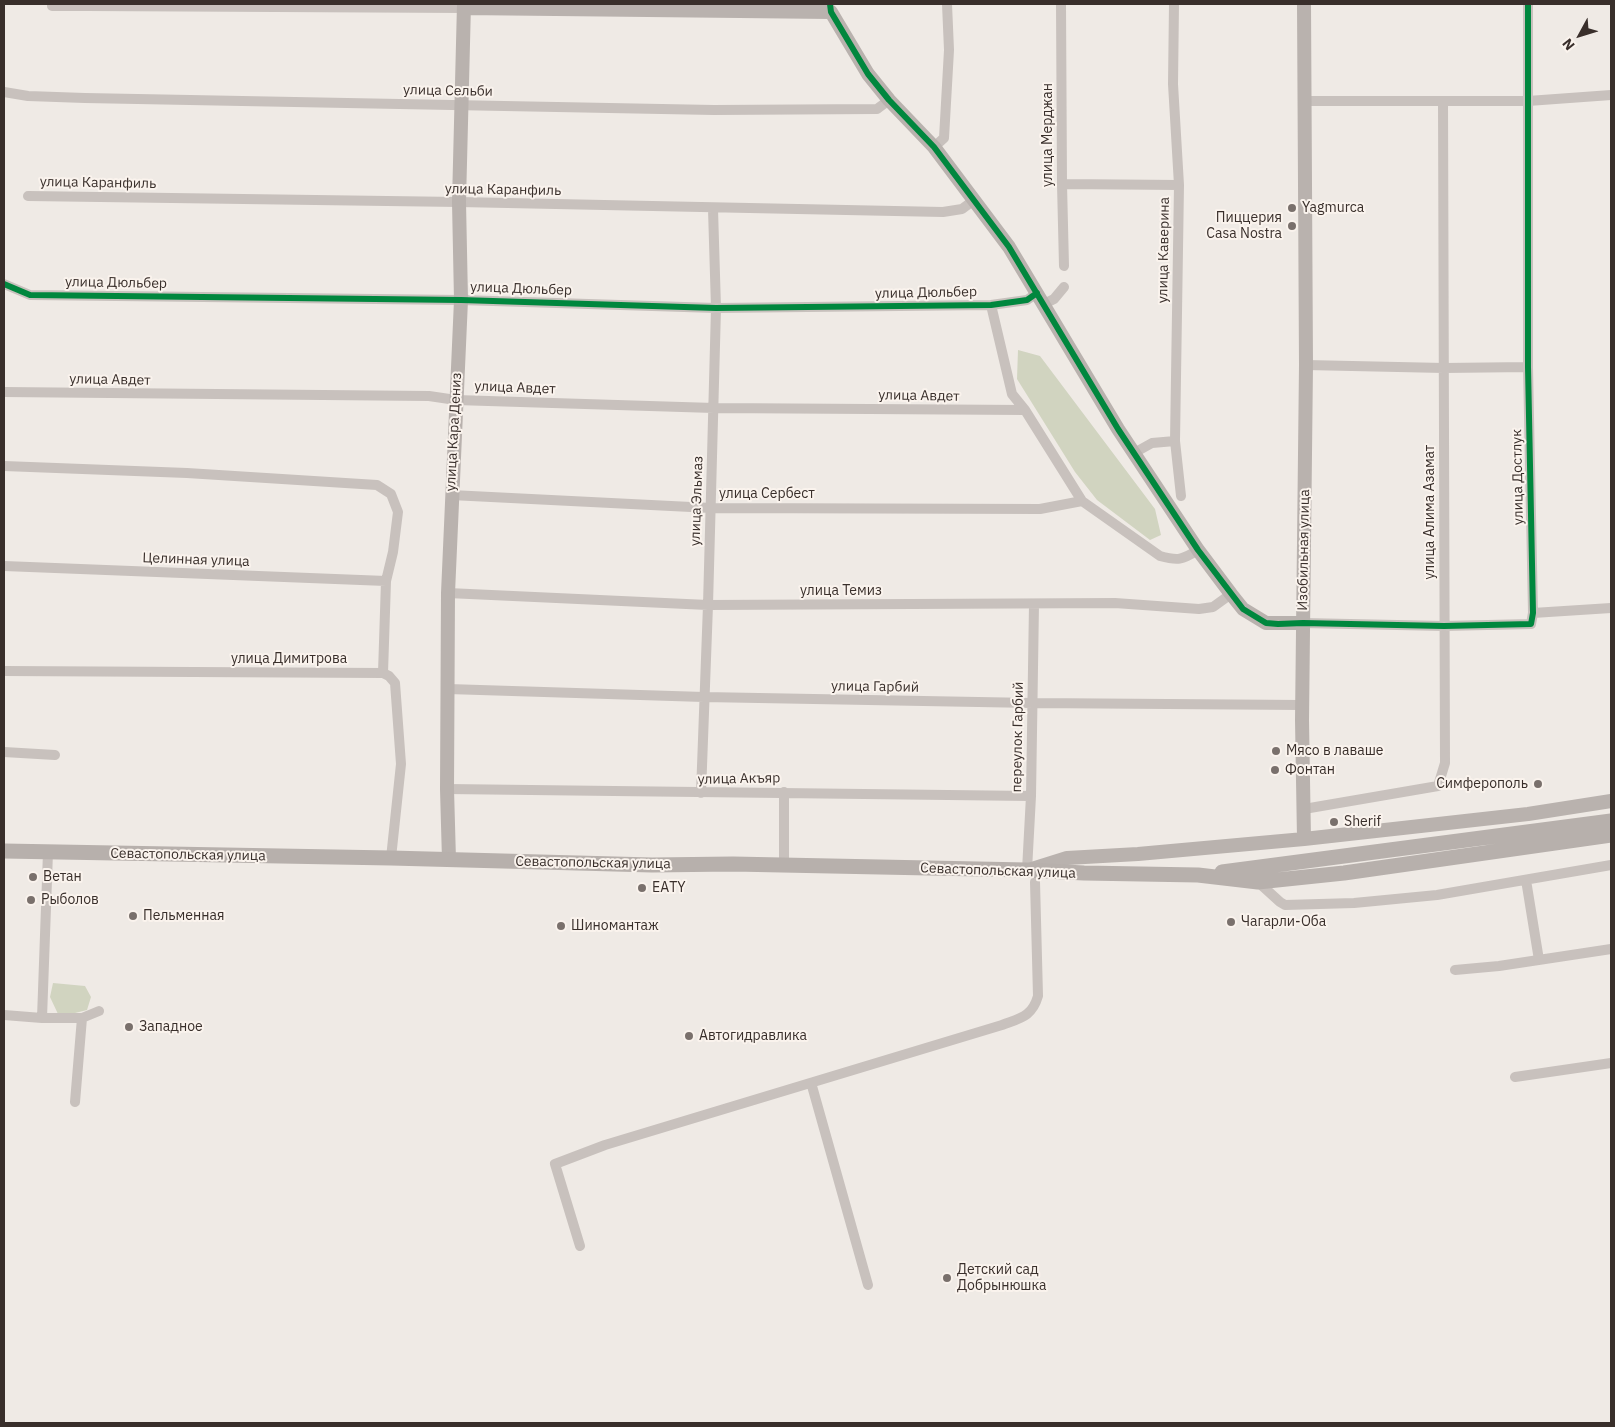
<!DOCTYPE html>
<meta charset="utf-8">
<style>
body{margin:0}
#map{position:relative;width:1615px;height:1427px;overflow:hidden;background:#efeae5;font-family:"IBM Plex Sans",sans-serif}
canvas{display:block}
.frame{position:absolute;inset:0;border:5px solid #392f2b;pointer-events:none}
.north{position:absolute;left:1555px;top:10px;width:50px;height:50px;-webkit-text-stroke:4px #faf3ed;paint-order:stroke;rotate:231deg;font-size:14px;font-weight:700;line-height:20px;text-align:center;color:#392f2b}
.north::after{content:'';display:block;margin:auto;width:18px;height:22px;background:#392f2b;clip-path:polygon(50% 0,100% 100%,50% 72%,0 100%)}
</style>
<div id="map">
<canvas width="1615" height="1427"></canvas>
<div class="frame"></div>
<div class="north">N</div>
</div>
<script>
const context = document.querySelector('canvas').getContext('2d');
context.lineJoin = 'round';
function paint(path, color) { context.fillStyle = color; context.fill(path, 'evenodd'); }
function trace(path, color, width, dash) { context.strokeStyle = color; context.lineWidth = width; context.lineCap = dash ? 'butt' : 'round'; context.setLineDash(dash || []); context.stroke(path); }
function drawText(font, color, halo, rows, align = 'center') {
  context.font = font + ' "IBM Plex Sans",sans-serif'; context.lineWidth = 4; context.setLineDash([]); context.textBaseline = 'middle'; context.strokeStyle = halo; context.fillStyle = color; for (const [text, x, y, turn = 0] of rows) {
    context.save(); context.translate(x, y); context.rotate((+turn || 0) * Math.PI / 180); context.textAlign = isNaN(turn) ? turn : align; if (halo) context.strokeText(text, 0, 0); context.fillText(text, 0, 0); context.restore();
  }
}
const green = new Path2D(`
 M1018,350l22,6 115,153 6,26 -11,5 -53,-40 -22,-28 -58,-93z
 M53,983l32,3 6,11 -4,13 -12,3 -17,1 -8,-17z`);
const street = new Path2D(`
 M52,4v2h35l377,2
 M1061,4l1,180 2,82
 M1174,4l-1,80 6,101 -4,256 6,55
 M4,92l24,4 57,2 629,12 163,-1 12,-9
 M1304,101h224l83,-6
 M934,147l10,-9 5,-88 -2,-46
 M1062,184l117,1
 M28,196l431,6 484,10 19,-3 12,-9
 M4,284l26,11 431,5 255,8 275,-3 36,-5 10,-7
 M1044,304l10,-5 10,-12
 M991,305l21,89 13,16 57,91 78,55c18,5 22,4 38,-6
 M1306,365l138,3 84,-1
 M4,392l425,4 27,4 258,8 311,2
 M1134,453l18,-10 23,-2
 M4,466l183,7 190,12 14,9 7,18 -5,40 -7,29 -3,92
 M451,495l260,13 329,1 42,-8
 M4,566l382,15
 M448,593l260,12 407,-2 84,6 14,-2 18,-13
 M1533,613l78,-5
 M1303,623l141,3 87,-2 2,-11 -5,-246v-363
 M4,671l379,2 6,3 6,7 6,81 -10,94
 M448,689l256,8 329,6 269,2
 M4,752l51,3
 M447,789l584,7
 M701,793l7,-188 8,-297 -3,-99
 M1304,809l134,-23 7,-23 -2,-662
 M784,865v-73
 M1027,870l4,-74 3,-192
 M1526,880l13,80
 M1258,882l22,20 5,3 69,-2 83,-8 174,-30
 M1455,970l44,-4 112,-17
 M4,1015l38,3h40l17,-7
 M42,1018l6,-166
 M1515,1077l96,-14
 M812,1086l56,199
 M75,1102l7,-84
 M580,1246l-25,-82 50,-19 397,-120c18,-7 30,-8 36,-29l-3,-114`);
const secondary = new Path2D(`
 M464,8l367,4 37,62 21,26 45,47 75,100 109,182 80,121 33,44 12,15 23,14h37
 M1304,839l224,-25 83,-13
 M449,860l-2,-71 1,-196 13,-293 -2,-98 5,-198
 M1032,869l35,-11 71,-4 166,-15 -2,-119 4,-355 -2,-361`);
const primary = new Path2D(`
 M4,851l387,7 261,7 81,-1 294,6 57,3 114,2 60,7 86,-9 267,-38
 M1222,872l389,-51`);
const cycleway = new Path2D(`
 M830,4l1,8 37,62 21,26 45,47 75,100 109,182 80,121 45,59 23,14 12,1 25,-1 141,3 87,-2 2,-11 -5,-246v-363
 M4,284l26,11 431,5 255,8 275,-3 36,-5 10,-7`);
const markers = [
 [1292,208,5,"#79706c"],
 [1292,226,5,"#79706c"],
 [1276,751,5,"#79706c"],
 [1275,770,5,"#79706c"],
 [1538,784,5,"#79706c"],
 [1334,822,5,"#79706c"],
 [33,877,5,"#79706c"],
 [642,888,5,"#79706c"],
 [31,900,5,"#79706c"],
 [133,916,5,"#79706c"],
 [1231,922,5,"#79706c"],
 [561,926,5,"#79706c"],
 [129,1027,5,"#79706c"],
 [689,1036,5,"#79706c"],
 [947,1278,5,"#79706c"]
];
const streetNames = [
 ["улица Сельби",448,91,1],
 ["улица Мерджан",1048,135,-90],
 ["улица Каранфиль",98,183,1],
 ["улица Каранфиль",503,190,1],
 ["улица Каверина",1164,250,-89],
 ["улица Дюльбер",116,283,1],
 ["улица Дюльбер",521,289,2],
 ["улица Дюльбер",926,293,-1],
 ["улица Авдет",110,380,1],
 ["улица Авдет",515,388,2],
 ["улица Авдет",919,396,1],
 ["улица Кара Дениз",454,432,-87],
 ["улица Достлук",1518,477,-91],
 ["улица Сербест",767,494],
 ["улица Эльмаз",697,501,-88],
 ["улица Алима Азамат",1430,512,-90],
 ["Изобильная улица",1304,550,-89],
 ["Целинная улица",196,560,2],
 ["улица Темиз",841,591],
 ["улица Димитрова",289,659],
 ["улица Гарбий",875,687,1],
 ["переулок Гарбий",1018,737,-89],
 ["улица Акъяр",739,779,-1],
 ["Севастопольская улица",188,855,1],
 ["Севастопольская улица",593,863,1],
 ["Севастопольская улица",998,871,2]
];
const poiNames = [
 ["Yagmurca",1302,208],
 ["Пиццерия",1282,218,"right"],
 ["Casa Nostra",1282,234,"right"],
 ["Мясо в лаваше",1286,751],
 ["Фонтан",1285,770],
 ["Симферополь",1528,784,"right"],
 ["Sherif",1344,822],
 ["Ветан",43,877],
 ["EАTY",652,888],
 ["Рыболов",41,900],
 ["Пельменная",143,916],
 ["Чагарли-Оба",1241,922],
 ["Шиномантаж",571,926],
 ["Западное",139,1027],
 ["Автогидравлика",699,1036],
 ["Детский сад",957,1270],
 ["Добрынюшка",957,1286]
];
paint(green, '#d1d4c0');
trace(street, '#c8c1bd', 10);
trace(secondary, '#b9b2ae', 14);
trace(primary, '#b7b0ac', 15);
trace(cycleway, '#00873e', 6);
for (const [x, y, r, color] of markers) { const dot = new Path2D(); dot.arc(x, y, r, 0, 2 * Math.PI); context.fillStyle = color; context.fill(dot); trace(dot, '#faf3ed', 2); }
drawText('14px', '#392f2b', '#faf3ed', streetNames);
drawText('14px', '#392f2b', '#faf3ed', poiNames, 'left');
</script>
